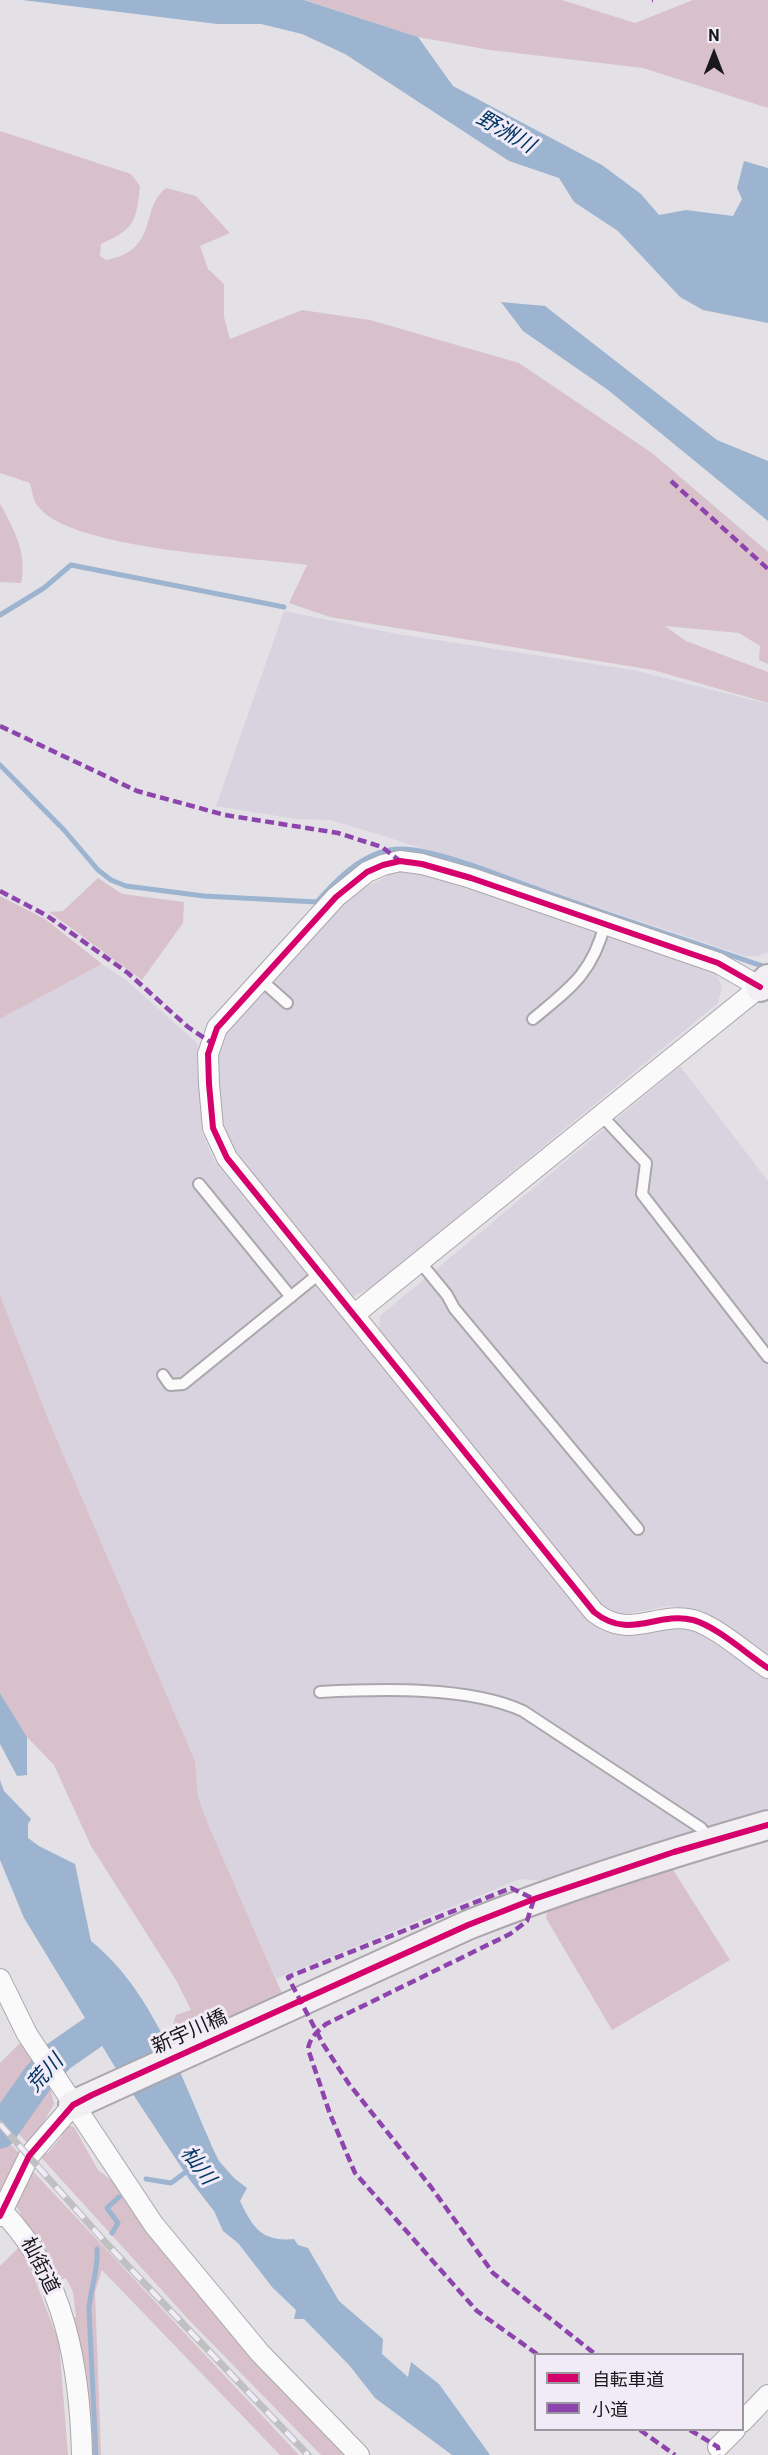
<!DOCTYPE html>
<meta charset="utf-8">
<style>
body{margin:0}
#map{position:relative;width:768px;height:2455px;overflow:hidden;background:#e3e1e6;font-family:Roboto,"Noto Sans JP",sans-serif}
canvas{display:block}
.legend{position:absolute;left:534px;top:2353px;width:210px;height:78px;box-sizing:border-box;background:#f0ebf6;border:2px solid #9a979f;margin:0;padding:8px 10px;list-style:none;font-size:18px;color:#19181c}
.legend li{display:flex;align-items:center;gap:12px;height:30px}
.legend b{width:30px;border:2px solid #9a979f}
.north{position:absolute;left:684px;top:24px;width:60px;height:60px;-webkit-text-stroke:4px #f0ebf6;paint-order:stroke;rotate:0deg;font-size:16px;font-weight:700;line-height:24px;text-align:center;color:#19181c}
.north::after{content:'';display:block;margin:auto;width:21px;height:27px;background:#19181c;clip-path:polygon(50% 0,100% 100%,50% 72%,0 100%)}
</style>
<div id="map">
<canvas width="768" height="2455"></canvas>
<ul class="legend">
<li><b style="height:8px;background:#d6006c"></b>自転車道</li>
<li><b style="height:8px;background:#8e44ad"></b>小道</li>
</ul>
<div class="north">N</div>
</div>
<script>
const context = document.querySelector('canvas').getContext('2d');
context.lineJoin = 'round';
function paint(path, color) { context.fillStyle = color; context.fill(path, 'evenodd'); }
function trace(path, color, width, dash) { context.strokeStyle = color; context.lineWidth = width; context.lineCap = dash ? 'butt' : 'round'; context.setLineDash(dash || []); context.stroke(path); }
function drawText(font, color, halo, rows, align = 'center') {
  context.font = font + ' Roboto,"Noto Sans JP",sans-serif'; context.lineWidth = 6; context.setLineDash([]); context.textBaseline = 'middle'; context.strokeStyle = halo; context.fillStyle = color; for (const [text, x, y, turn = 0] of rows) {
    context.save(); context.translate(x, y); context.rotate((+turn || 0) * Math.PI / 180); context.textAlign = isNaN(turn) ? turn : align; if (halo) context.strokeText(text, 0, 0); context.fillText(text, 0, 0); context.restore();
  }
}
const built = new Path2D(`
 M284,611l113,23 236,36 135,34v248l-10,4h-13l-364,-121 -51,-15 -34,-1 -80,-13z
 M398,870l18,2 298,96 8,19 -4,16 -346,284 -18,9 -11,-7 -111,-139 -14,-33v-67l15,-30 118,-125z
 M102,964l24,16 70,62 4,7 2,83 12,28 382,465 6,6 10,2 24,-1 26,-5h32l74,49v138l-225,67 -23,-2 -244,100 -68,-155 -10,-27 -3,-36 -146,-340 -49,-126v-276z
 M680,1066l88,115v474l-67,-45 -32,-4 -54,10 -16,-13 -220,-272 1,-15z`);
const green = new Path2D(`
 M305,0h257l73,23 58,-23h75v108l-125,-40 -153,-18 -72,-13z
 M0,131l131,43 9,12c-4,37 -5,42 -39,58l-1,12 6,4c54,-10 33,-51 60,-72l30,8 34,37 -30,13 8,23 16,15v33l6,22 72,-29 68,10 149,43 133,90 116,99v112l-9,-4 1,-14 -21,-13 -74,-7 21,15 82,31v31l-115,-33 -323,-53 -41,-14 18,-38c-56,-8 -240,-15 -270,-60 -4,-5 -5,-15 -7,-22l-30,-10z
 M0,504c14,24 28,52 21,79l-21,-1z
 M98,878l24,16 62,8 -1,21 -41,57 -93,-68 14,-1z
 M0,896l45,23 57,45 -102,55z
 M0,1295l49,126 146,340 3,36 10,27 76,174 -80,34 -2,-7 -31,6 5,-16 15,-5 -15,-30 -85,-134 -37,-81 -27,-28 -27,-44z
 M670,1865l60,95 -118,70 -66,-112 2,-13z
 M20,2043l30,43 4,18 -24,42 -30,-33v-50z
 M68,2125l6,2 24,43 19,15 230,270h-26l-132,-135 -151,-166 10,-1 14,-17v-6z
 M0,2134l22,22 -22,43z
 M28,2166l271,289h-19l-178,-185 -7,22 6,163h-17l-15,-137 7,-1 -3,-25 -7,-14 -10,3 -39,-74z
 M19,2247l15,30 25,65 9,113h-68v-189z`);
const water = new Path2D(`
 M22,0h282l114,37 35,49 149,79 39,29 18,21 27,-5 47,6 9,-17 -5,-11 7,-27 24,7v155l-65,-13 -23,-13 -62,-66 -44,-29 -15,-24 -50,-17 -164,-107 -43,-20 -41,-10h-44z
 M501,302l44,4 172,134 51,21v60l-160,-131 -85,-59z
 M0,1693l27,44v38l-10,1 -17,-32z
 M0,1780l4,11 27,28 -3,5v14l11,8 36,18 16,77c66,53 93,146 128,220l15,17 13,10 -7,13c13,27 22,41 54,38l4,6 10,3 31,53 44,38 -1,15 26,23 3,-15 28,22 51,71h-38l-77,-57 -26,-33 -45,-46h-10l2,-9 -24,-23 -34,-44 -15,-12 -9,-20 -25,-32 -74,-112 -91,-149 -24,-58z`);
const stream = new Path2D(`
 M0,615l44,-27 27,-23 213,42
 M0,765l64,65 34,40 13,10 15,6 78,10 113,6c22,-25 51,-55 87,-53 42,3 103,30 144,44 73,26 147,50 220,75
 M146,2179l25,4 19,-14
 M112,2233l6,-10 -11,-15 12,-11
 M96,2455l-7,-145c1,-21 10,-41 8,-61`);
const river = new Path2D(`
 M0,2132l38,-54 21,-22 43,-30`);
const lane = new Path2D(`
 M260,979l27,24
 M533,1019c37,-31 59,-45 72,-95
 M602,1116l44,47 -4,31 126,163
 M199,1184l92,113
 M420,1262l27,33 7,13 184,221
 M163,1375l7,10 13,-1 137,-111
 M320,1692c59,-3 149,-6 203,19l178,117 10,13`);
const street = new Path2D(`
 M355,1314l405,-327 -42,-24 -247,-85 -49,-14 -22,-3 -17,4 -16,7 -31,25 -119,131 -9,26 1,30 4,44 14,30 367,454c36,29 62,-1 99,8 23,6 55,35 75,48
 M0,1979l27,55 127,191 106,128 99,102
 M3,2212c62,64 77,157 79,243
 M0,2216l29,-60 44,-51
 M742,2422l26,-27
 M718,2447l17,-17`);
const secondary = new Path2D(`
 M760,987l8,-8
 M73,2105l395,-180c98,-39 199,-71 300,-100`);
const rail = new Path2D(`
 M0,2124l106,119 202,212`);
const quiet = new Path2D(`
 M652,0h1
 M671,481l97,88
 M0,726l137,65 88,24 113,18 44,14 18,14
 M0,891l46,24 82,58 60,54 24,16
 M537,2354l-60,-43 -122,-138 -25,-59 -22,-65c2,-12 9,-17 18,-25l184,-90 17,-13 7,-22 -23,-11 -223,89 35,67 26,40 82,103 62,86 102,81
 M640,2430l35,25
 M690,2430l28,17 1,8`);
const cycleway = new Path2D(`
 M760,987l-42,-24 -247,-85 -49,-14 -22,-3 -17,4 -16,7 -31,25 -119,131 -9,26 1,30 4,44 14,30 367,454c36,29 62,-1 99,8 23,6 55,35 75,48
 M0,2216l29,-60 44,-51 19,-10 376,-170 66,-26 140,-47 94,-27`);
const streetNames = [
 ["新宇川橋",190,2033,-24],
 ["杣街道",39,2266,63]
];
const waterNames = [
 ["野洲川",505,133,30],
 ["荒川",46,2074,-48],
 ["杣川",197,2166,53]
];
paint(built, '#d8d3df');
paint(green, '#d8c1ca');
paint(water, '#9db4d0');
trace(stream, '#9db4d0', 5);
trace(river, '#9db4d0', 33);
trace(lane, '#a9a7ac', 14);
trace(street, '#a9a7ac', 22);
trace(secondary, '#a9a7ac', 32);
trace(lane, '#fbfafb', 10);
trace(street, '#fbfafb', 20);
trace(secondary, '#f2eff3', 28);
trace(rail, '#c0c0c1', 7);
trace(rail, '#f0ebf6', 4.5, [14]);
trace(quiet, '#8e44ad', 4.5, [9, 4.5]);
trace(cycleway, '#d6006c', 6);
drawText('20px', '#19181c', '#f0ebf6', streetNames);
drawText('italic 21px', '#003564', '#f0ebf6', waterNames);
</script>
